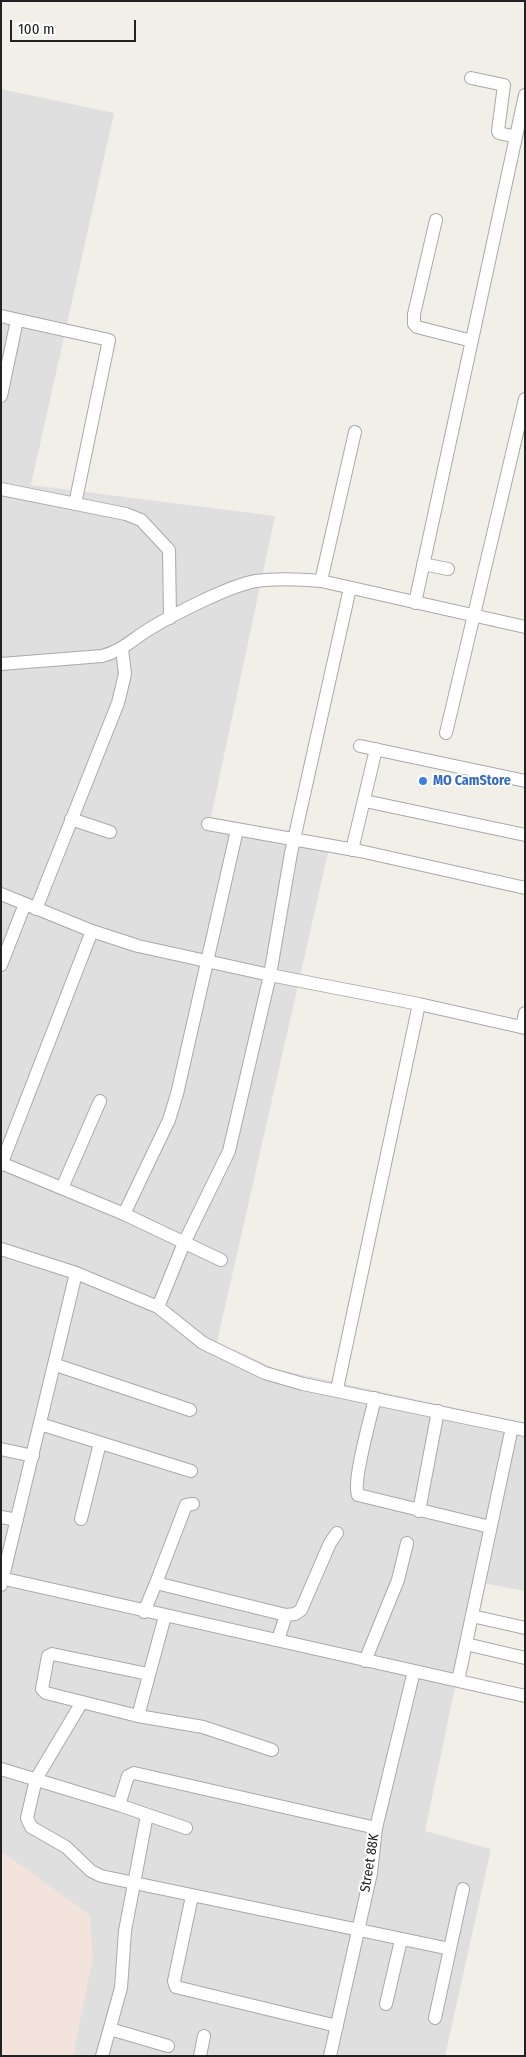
<!DOCTYPE html>
<style>
body{margin:0}
#map{position:relative;width:526px;height:2057px;overflow:hidden;background:#f2efe9;font-family:"Fira Sans Condensed",sans-serif}
canvas{display:block}
.frame{position:absolute;inset:0;border:2px solid #222;pointer-events:none}
.scale{position:absolute;left:10px;top:20px;width:126px;height:22px;box-sizing:border-box;border:2px solid #222;border-top:0;padding-left:6px;font-size:15px;line-height:18px;white-space:nowrap;color:#222;-webkit-text-stroke:4px #fff;paint-order:stroke}
</style>
<div id="map">
<canvas width="526" height="2057"></canvas>
<div class="frame"></div>
<div class="scale">100 m</div>
</div>
<script>
const context = document.querySelector('canvas').getContext('2d');
context.lineJoin = 'round';
function paint(path, color) { context.fillStyle = color; context.fill(path, 'evenodd'); }
function trace(path, color, width, dash) { context.strokeStyle = color; context.lineWidth = width; context.lineCap = dash ? 'butt' : 'round'; context.setLineDash(dash || []); context.stroke(path); }
function drawText(font, color, halo, rows, align = 'center') {
  context.font = font + ' "Fira Sans Condensed",sans-serif'; context.lineWidth = 4; context.setLineDash([]); context.textBaseline = 'middle'; context.strokeStyle = halo; context.fillStyle = color; for (const [text, x, y, turn = 0] of rows) {
    context.save(); context.translate(x, y); context.rotate((+turn || 0) * Math.PI / 180); context.textAlign = isNaN(turn) ? turn : align; if (halo) context.strokeText(text, 0, 0); context.fillText(text, 0, 0); context.restore();
  }
}
const residential = new Path2D(`
 M1,89l113,24 -83,372 244,31 -64,301 120,23 -114,502 59,27 249,54v168l-48,-9 -52,249 66,18 -46,207h-444z`);
const military = new Path2D(`
 M1,1851l89,64 3,42 -20,99h-72z`);
const minor = new Path2D(`
 M471,78l33,7 -6,46 1,2 17,4
 M436,220l-22,94v10l3,3 55,14
 M1,316l108,24 -34,164
 M1,396l16,-76
 M1,489l125,25 15,6 28,30 1,68
 M423,564l25,5
 M321,581l34,-149
 M415,603l110,-508
 M1,664l101,-8c20,-5 32,-18 49,-28 23,-14 80,-43 105,-47 22,-3 43,-2 65,0l204,46
 M446,733l79,-334
 M360,746l165,35
 M365,801l160,34
 M71,819l39,13
 M208,824l152,27 165,37
 M352,850l24,-101
 M1,894l91,37 46,15 132,29 149,29 106,24
 M36,909l82,-206 7,-29 -3,-25
 M1,965l24,-61
 M522,1027l3,-14
 M1,1163l123,51 97,46
 M1,1165l91,-234
 M62,1188l38,-87
 M124,1214l45,-94 8,-26 60,-264
 M1,1249l75,24 82,34 45,36 62,30 38,11 222,46
 M158,1307l26,-64 45,-92 41,-176 21,-122 59,-265
 M56,1365l134,45
 M337,1389l82,-385
 M375,1398c-4,18 -23,84 -17,97l132,32
 M40,1424l151,47
 M1,1449l32,7
 M419,1511l19,-100
 M1,1517l16,3
 M81,1519l19,-76
 M1,1578l524,118
 M156,1583l30,-78 7,-1
 M1,1585l75,-312
 M144,1612l12,-29 130,32
 M472,1616l53,12
 M278,1640l8,-25 9,-1 6,-4 29,-67 7,-10
 M466,1644l59,14
 M365,1661l33,-81 9,-37
 M148,1674l-96,-20 -4,2 -6,33 4,4 92,23 65,11 69,23
 M458,1681l54,-254
 M82,1702l-46,77 -9,39 4,9 35,20 25,24 10,5 349,73
 M138,1716l27,-100
 M1,1769l118,36 67,23
 M119,1805l9,-29 6,-3 242,55
 M192,1896l-18,85 2,6 161,39
 M386,2004l15,-64
 M435,2018l28,-129
 M110,2029l58,17
 M102,2056l19,-68 4,-57 22,-116
 M200,2056l4,-20
 M330,2056l41,-183 5,-45 38,-157`);
const markers = [
 [423,781,5,"#3f7fe0"]
];
const shopNames = [
 ["MO CamStore",433,781]
];
const streetNames = [
 ["Street 88K",370,1863,-81]
];
paint(residential, '#e0dfdf');
paint(military, '#f3e3dd');
trace(minor, '#a9a9a9', 14);
trace(minor, '#fff', 12);
for (const [x, y, r, color] of markers) { const dot = new Path2D(); dot.arc(x, y, r, 0, 2 * Math.PI); context.fillStyle = color; context.fill(dot); trace(dot, '#fff', 2); }
drawText('bold 14px', '#366cbe', '#fff', shopNames, 'left');
drawText('14px', '#222', '#fff', streetNames);
</script>
